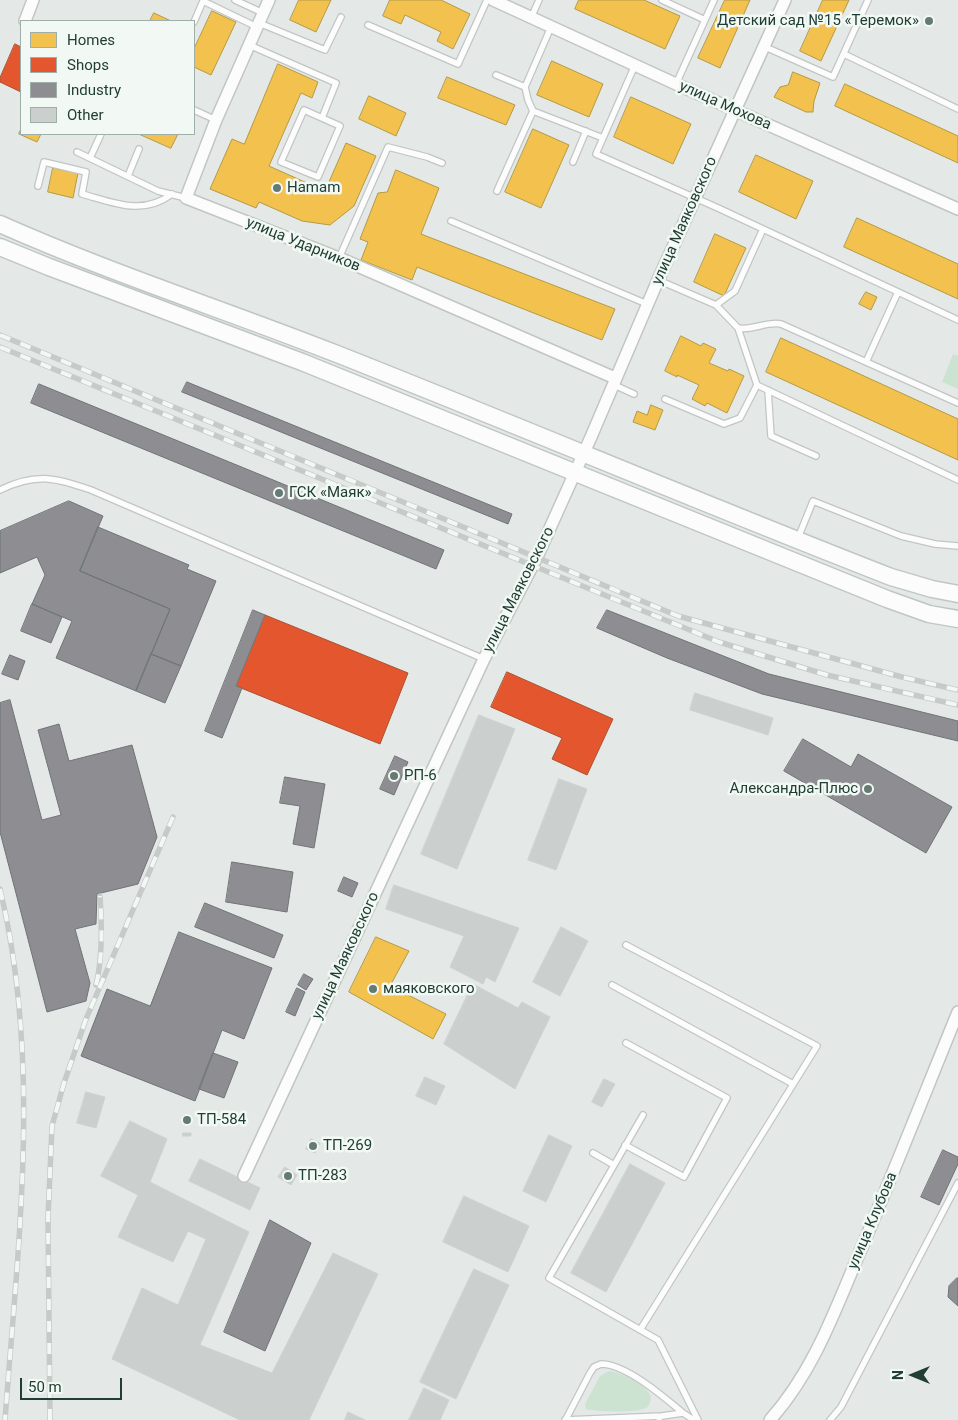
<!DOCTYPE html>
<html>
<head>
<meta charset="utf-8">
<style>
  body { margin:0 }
  #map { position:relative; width:958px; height:1420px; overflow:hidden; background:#e4e9e7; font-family:Roboto,sans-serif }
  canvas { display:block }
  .legend { position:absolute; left:20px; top:20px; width:175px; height:115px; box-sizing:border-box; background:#f2f9f5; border:1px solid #9eaea8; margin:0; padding:6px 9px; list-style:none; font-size:15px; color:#213e34 }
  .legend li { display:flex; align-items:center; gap:10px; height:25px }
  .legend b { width:25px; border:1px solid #9eaea8 }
  .north { position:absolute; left:888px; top:1350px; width:50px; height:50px; -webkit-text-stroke:4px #f2f9f5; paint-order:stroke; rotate:270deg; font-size:14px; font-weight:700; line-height:20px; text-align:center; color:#213e34 }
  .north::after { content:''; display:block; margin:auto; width:18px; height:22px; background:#213e34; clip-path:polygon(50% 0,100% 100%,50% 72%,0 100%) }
  .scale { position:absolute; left:20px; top:1378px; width:102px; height:22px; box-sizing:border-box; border:2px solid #213e34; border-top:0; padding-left:6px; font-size:15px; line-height:18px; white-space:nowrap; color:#213e34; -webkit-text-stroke:4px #f2f9f5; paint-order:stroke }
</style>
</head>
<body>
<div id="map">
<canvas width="958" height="1420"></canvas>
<ul class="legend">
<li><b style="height:14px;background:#f2c14e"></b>Homes</li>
<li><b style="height:14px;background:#e4572e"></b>Shops</li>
<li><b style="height:14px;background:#8d8d92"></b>Industry</li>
<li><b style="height:14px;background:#cbd0ce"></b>Other</li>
</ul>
<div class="north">N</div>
<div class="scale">50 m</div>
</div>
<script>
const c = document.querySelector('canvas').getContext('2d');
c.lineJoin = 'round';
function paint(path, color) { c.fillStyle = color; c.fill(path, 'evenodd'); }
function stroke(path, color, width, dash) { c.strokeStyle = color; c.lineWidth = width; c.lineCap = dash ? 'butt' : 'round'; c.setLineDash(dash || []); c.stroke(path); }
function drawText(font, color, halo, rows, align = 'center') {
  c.font = font + ' Roboto,sans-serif'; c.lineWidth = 5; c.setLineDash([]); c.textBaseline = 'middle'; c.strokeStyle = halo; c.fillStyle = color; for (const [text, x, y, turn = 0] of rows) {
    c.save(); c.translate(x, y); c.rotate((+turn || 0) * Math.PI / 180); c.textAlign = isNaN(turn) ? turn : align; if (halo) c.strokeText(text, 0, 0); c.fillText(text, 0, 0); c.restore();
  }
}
const green = new Path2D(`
  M953,354L958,356V389L942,382Z
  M609,1371C620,1372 650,1386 651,1398C650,1402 650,1406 646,1408C637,1413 596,1412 586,1409L585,1404L600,1376Z`);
const homes = new Path2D(`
  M299,0H331L316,32L290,20Z
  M390,0H441L470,14L453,49L437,41L441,32L405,15L401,24L383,16Z
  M579,0H644L680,16L665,49L575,9Z
  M725,0H750L720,68L698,58Z
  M823,0H849L821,61L800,51Z
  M212,11L236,22L211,75L194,67V49Z
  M154,13L171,21H150Z
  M552,61L603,84L589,117L537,95Z
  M278,64L318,82L312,98L301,93L269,166L325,191L346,143L376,156L354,206L330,225L302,221L259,202L256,208L210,189L232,139L244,144Z
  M793,72L820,83L814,101L813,112H806L774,97L780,87L788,85Z
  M447,77L515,105L506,125L438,98Z
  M845,84L958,136V163L835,106Z
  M369,96L406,113L396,136L359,119Z
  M631,97L691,124L673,164L614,137Z
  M21,129V134H41L37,142L19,134Z
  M533,129L569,145L541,208L505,192Z
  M139,134H178L171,148Z
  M756,155L813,181L796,219L739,192Z
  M53,168L78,173L73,198L48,192Z
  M396,170L439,188L421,234L615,309L602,340L417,267L412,280L361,260L368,242L360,239L378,193L387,192Z
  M857,218L958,264V299L844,247Z
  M715,234L746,248L724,296L694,282Z
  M866,292L877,297L871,310L859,304Z
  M681,336L701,346L703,343L716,349L709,363L728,371L729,369L744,376L727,413L707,403L705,406L692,399L699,385L677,375V377L665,371Z
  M781,338L958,419V460L766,372Z
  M651,405L663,410L655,430L633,422L637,411L647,415Z
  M376,937L409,951L390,986L446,1014L433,1039L349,992Z`);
const shops = new Path2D(`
  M15,44L21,47V92L0,82V78Z
  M265,615L408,673L380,744L236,686Z
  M507,672L613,719L587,775L552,759L562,738L491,707Z`);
const industry = new Path2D(`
  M187,382L512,514L508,524L182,392Z
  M39,384L444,550L436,569L31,403Z
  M69,501L103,516L80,571L170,609L136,691L56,658L72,621L32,604L45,575L37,557L0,573V531Z
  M98,527L189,565L187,569L216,581L181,666L151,654L170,609L80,571Z
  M32,604L62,617L51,643L21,631Z
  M253,610L265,615L236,686L242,688L222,738L205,731Z
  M607,610L769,674L958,721V741L762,694L667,658L597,628Z
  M151,654L181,666L165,703L136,691Z
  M10,655L25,661L18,680L2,674Z
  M10,700L42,820L61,815L38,730L59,724L69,761L132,745L157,837L138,884L97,894L96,924L75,929L90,983L86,1001L47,1012L0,832V703Z
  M803,739L851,767L858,754L952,807L926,853L784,771Z
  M395,756L408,762L394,795L380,789Z
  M285,777L325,784L314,848L293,844L300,806L280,803Z
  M232,862L293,872L287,912L226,902Z
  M344,877L358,883L352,897L338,891Z
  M205,903L283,935L274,958L195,927Z
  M179,932L272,968L244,1039L222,1030L195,1101L81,1056L107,989L150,1006Z
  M304,974L313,979L306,990L298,985Z
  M297,988L305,992L295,1016L286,1012Z
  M213,1053L238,1062L224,1098L199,1089Z
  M943,1150L958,1157V1164L939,1205L921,1197Z
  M270,1220L311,1243L265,1351L224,1332Z
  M957,1278H958V1306L948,1297L949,1286Z`);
const building = new Path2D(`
  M695,693L773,718L768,735L690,710Z
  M479,715L515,729L457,869L421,854Z
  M559,779L587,789L556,870L528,860Z
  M394,885L519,928L495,982L486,977L483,984L450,967L464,936L386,909Z
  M561,927L588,941L560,996L533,982Z
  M473,984L518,1008L522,1002L550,1017L515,1089L444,1044Z
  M425,1077L445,1086L436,1105L416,1096Z
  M604,1079L615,1084L602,1107L592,1102Z
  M86,1092L105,1097L96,1128L77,1123Z
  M183,1116H190V1123H183Z
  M130,1121L167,1139L150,1182L249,1232L200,1345L272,1373L333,1253L378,1274L309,1420H240L112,1359L142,1288L178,1305L206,1239L188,1231L173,1262L118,1237L138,1195L101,1176Z
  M183,1133H191V1136H183Z
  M549,1135L572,1146L546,1202L523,1191Z
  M311,1139L320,1143L315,1153L306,1149Z
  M200,1159L260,1188L250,1210L189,1181Z
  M630,1164L665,1183L606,1292L571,1273Z
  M285,1167L297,1175L291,1185L278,1177Z
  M464,1196L529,1226L508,1272L443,1242Z
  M474,1269L509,1285L456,1399L420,1382Z
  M424,1388L449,1400L440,1420H409Z
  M348,1412L365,1420H345Z`);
const service = new Path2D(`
  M235,0L263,13
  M662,0L705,20
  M531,18L539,0
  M194,22L203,1L257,27
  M259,23L325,50L341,17
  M368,25L458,64L487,0
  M551,27L525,87L528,100L533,111L603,138
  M249,45L336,83L322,118L304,110L281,162L318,177L340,126L322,118
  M763,46L833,77L868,0
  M844,54L958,109
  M635,65L596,154L718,208L958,320
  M496,75L525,87
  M676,84L714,0
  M194,110L216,120
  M77,152L158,191L186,198
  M90,158L101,134
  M573,162L586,131
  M128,176L139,149
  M38,186L44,162L86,172L82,194C115,203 142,216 172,194
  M497,191L533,111
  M451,221L647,304
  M339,258L388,147L427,157L442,163
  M658,280L716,305L738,328C752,331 767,321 781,324L958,403
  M716,305L735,291L763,229
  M738,328L757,385L958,480
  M866,362L898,292
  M612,384L634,394
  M768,390L771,436L816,456
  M665,399L724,424L740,418L757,385
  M0,490C36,472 55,478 91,490L484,659
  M798,538L813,501L901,536L935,544L958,546
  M626,945L817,1046L640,1330
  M612,985L793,1084
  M643,1115L549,1278L658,1340L698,1420
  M625,1145L684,1177L727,1098L626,1043
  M593,1153L614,1165
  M659,1418L662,1416L683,1413L694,1420
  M566,1419L590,1373L594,1367L601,1364C626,1364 664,1397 683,1413
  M565,1420L662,1416
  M830,1420L841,1407L958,1183`);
const minor = new Path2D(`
  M269,0L216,120L186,198L339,258L615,378
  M493,0L676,84L958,209
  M25,21L33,0
  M244,1176L484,659L537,557L591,437L658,280L785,0
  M770,1420C813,1372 834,1313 859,1254C893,1174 925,1093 958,1012`);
const secondary = new Path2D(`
  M0,224C110,273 225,310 337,354C522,427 706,505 891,577L932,589L958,594
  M0,247L49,267L302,362L887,599L929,614L958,619`);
const rail = new Path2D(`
  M0,335L678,616L902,677L958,690
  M0,347L719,642L827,675L958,705
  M0,889C42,1064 18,1243 5,1420
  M96,985C103,957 102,925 100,896
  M50,1420L48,1218L52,1126L64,1083L86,1019L173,817`);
const markers = [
  [929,21,5,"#657a73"],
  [277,188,5,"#657a73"],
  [279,493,5,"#657a73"],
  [394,776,5,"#657a73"],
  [868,789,5,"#657a73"],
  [373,989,5,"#657a73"],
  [187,1120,5,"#657a73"],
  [313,1146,5,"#657a73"],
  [288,1176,5,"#657a73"]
];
const poiNames = [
  ["Детский сад №15 «Теремок»",919,21,"right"],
  ["Hamam",287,188],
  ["ГСК «Маяк»",289,493],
  ["РП-6",404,776],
  ["Александра-Плюс",858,789,"right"],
  ["маяковского",383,989],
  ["ТП-584",197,1120],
  ["ТП-269",323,1146],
  ["ТП-283",298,1176]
];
const streetNames = [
  ["улица Мохова",725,106,24],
  ["улица Маяковского",685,221,-66],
  ["улица Ударников",303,245,22],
  ["улица Маяковского",519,590,-63],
  ["улица Маяковского",346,956,-65],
  ["улица Клубова",873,1221,-67]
];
paint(green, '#cce3d2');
paint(homes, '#f2c14e');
stroke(homes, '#b39a46', 1);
paint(shops, '#e4572e');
stroke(shops, '#aa5030', 1);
paint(industry, '#8d8d92');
stroke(industry, '#6d7576', 1);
paint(building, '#cbd0ce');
stroke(building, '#ccd2d0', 1);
stroke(service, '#c1c6c4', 8);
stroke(minor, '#c1c6c4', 14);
stroke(secondary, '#bfc7c4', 19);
stroke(service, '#fbfcfb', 5.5);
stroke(minor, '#fbfcfb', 11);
stroke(secondary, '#fbfcfb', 16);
stroke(rail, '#c6cac9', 5.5);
stroke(rail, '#f2f9f5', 4, [11]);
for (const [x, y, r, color] of markers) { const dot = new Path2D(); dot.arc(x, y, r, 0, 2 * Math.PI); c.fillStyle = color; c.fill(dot); stroke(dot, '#f2f9f5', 2); }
drawText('15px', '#213e34', '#f2f9f5', poiNames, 'left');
drawText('15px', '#213e34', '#f2f9f5', streetNames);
</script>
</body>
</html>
